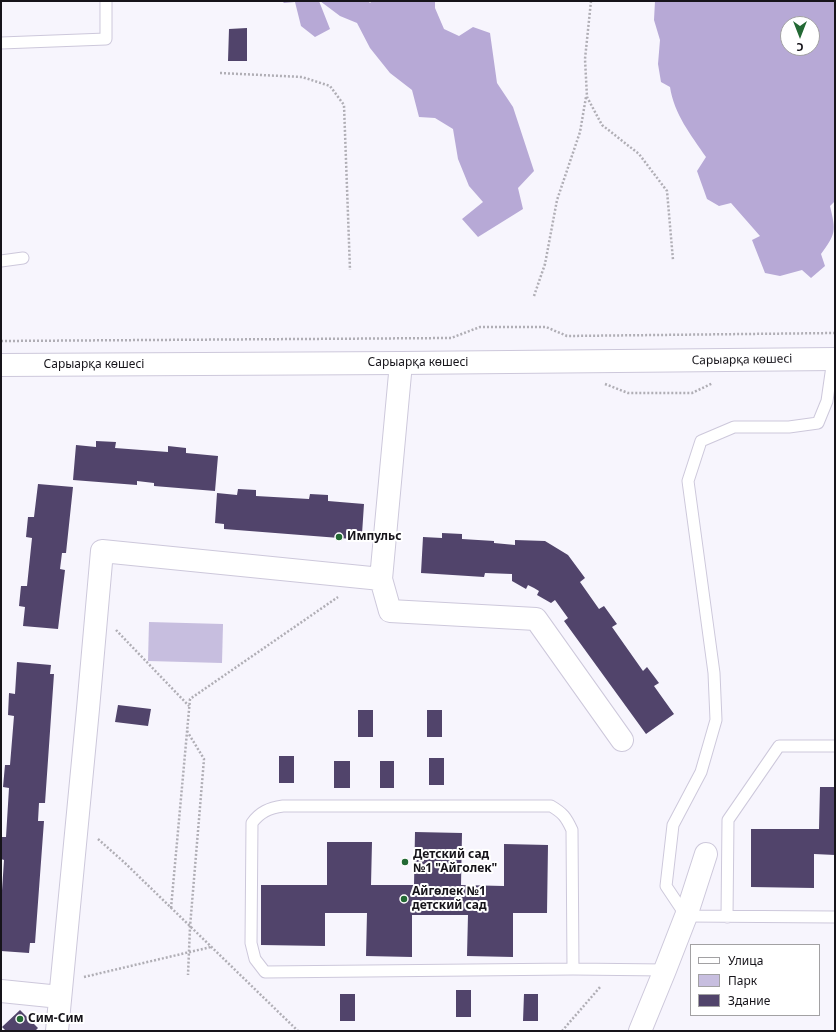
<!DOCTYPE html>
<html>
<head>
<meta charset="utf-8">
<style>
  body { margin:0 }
  #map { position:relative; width:836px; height:1032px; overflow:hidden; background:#f7f5fd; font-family:"Noto Sans",sans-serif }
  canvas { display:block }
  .frame { position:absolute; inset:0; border:2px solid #16141a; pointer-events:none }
  .legend { position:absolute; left:690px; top:944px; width:130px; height:72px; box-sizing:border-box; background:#fff; border:1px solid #a2a1a3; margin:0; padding:5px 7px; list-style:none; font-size:12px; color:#16141a }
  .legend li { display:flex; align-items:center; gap:8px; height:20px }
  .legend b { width:20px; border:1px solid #a2a1a3 }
  .north { position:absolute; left:780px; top:16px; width:40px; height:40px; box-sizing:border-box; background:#fff; border:1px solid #a2a1a3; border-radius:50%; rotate:180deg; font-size:11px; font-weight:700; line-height:16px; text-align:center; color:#16141a }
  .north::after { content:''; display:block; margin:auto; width:14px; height:18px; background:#236934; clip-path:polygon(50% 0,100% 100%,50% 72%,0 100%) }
</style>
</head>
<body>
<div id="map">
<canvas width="836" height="1032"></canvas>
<div class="frame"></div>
<ul class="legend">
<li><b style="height:5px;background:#fff"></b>Улица</li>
<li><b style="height:11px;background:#c7bedf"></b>Парк</li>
<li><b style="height:11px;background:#51446b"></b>Здание</li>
</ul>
<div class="north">С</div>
</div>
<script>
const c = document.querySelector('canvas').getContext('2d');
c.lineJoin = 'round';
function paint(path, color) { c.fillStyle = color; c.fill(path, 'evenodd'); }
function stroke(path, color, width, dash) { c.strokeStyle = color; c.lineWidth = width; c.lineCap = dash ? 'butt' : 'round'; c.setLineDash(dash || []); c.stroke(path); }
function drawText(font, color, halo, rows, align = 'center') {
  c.font = font + ' "Noto Sans",sans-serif'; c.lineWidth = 4; c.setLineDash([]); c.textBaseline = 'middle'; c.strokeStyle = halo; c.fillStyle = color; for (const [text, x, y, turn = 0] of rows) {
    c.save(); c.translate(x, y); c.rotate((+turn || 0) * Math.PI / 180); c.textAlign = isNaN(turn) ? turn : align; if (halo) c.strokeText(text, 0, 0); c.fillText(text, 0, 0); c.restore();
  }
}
const green = new Path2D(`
  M149,622L223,624L222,663L148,661Z`);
const forest = new Path2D(`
  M282,1H319L330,29L315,37L301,26L295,2L284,3Z
  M320,1H368L370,3L372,1H435V8L444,29L459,36L473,27L490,33L497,83L513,107L534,171L518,188L523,209L478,237L462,219L483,202L469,186L458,159L453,129L435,118L419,117L412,90L390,73L370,48L357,23L340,16Z
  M655,1H835V201L830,206C836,231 836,234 821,254L825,266L811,278L802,270L780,276L765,273L752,240L760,236L731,203L719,206L707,199L697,171L706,157C691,135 674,114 670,87L661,82L658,64L660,40L654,20ZM788,24H812V48H788Z`);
const building = new Path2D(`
  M247,28V61H228L229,29Z
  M96,441L116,442L115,448L168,452V446L186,448V453L218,456L215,491L154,486V483L137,481V485L73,480L76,445L96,447Z
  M38,484L73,487L66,553H62L60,569L65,570L58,629L23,626L25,607L19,606L21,586H27L32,538L26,537L28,517H34Z
  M238,489L256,490V496L309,499L310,494L328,495V501L364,504L362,534H352V539L224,529V524L215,523L217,493L237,495Z
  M442,533L462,534V539L494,541V543L515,545V540L545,541L568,555L585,578L580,582L599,609L604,606L617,624L612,627L643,671L647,667L659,683L654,686L674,714L646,734L564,621L568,618L555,600L551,603L537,595L539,591L534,588L528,585L526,589L512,581V574L485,573L484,577L421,573L423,537L442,538Z
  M17,662L51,665L50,674H54L45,803H39L38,821H44L35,943H30L29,953L1,951V906L4,860L1,859V837H6L9,788L3,787L5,765H10L14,716L8,715L9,693L15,694Z
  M118,705L151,709L148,726L115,722Z
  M358,710H373V737H358Z
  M427,710H442V737H427Z
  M279,756H294V783H279Z
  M429,758H444V785H429Z
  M334,761H350V788H334Z
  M380,761H394V788H380Z
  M820,787H835V855L814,854V888L751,887V829H819Z
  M415,832L462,833L461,885L504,886V844L548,845L547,913H513V957L467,956L468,915H412V957L366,956L367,913H325V946L261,945V885H327V842H372L371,885H414Z
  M456,990H471V1017H456Z
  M340,994H355V1021H340Z
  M524,994H538V1021H523Z
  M20,1010L38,1028L35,1031H6L2,1027Z`);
const path = new Path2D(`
  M591,1L585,59L587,97L602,125L639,154L667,191L673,260
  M220,73L302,77L330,86L344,105L350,270
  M534,296L545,264L557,200L580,132L586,97
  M1,341L451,338L480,327H546L567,336L835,333
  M605,384L628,393H692L713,383
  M116,630L189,706
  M187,731L204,759L190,927L188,975
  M98,839L125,863L298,1031
  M171,908L190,699L338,597
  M84,977L211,947
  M562,1031L601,986`);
const lane = new Path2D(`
  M1,43L106,39V1
  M1,261L23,258
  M833,359L827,401L818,423L789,427H734L701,441L688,481L714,673L716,720L701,772L673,825L666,886L686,916L835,917
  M727,917L728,820L779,746H835
  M573,969L572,830C566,817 563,813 551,806H283C269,808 260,812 252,823L251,943L255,959L265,972L573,969L665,970`);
const street = new Path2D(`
  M381,579L401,363
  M1,991L60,997
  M57,1031L88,709L102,551L381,579L390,611L536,619L622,740
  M640,1031L665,970L686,916L706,854`);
const secondary = new Path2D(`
  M1,365L401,363L835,359`);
const markers = [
  [339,537,4,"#236934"],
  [405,862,4,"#236934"],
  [404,899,4,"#236934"],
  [20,1019,4,"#236934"]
];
const streetNames = [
  ["Сарыарқа көшесі",742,360,-1],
  ["Сарыарқа көшесі",418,363],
  ["Сарыарқа көшесі",94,365]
];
const poiNames = [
  ["Импульс",347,537],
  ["Детский сад",413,855],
  ["№1 \"Айголек\"",413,869],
  ["Айгөлек №1",412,892],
  ["детский сад",412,906],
  ["Сим-Сим",28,1019]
];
paint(green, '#c7bedf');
paint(forest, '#b7a9d6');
paint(building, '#51446b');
stroke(lane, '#cdc8db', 13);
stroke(street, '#cdc8db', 24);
stroke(secondary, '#cdc8db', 24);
stroke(path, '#b0aeb5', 2.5, [2, 2]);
stroke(lane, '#fff', 11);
stroke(street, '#fff', 22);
stroke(secondary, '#fff', 22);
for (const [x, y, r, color] of markers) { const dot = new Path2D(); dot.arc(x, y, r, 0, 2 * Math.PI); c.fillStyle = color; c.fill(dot); stroke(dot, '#fff', 1.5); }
drawText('12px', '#16141a', '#fff', streetNames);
drawText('bold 12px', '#16141a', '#fff', poiNames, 'left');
</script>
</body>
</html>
